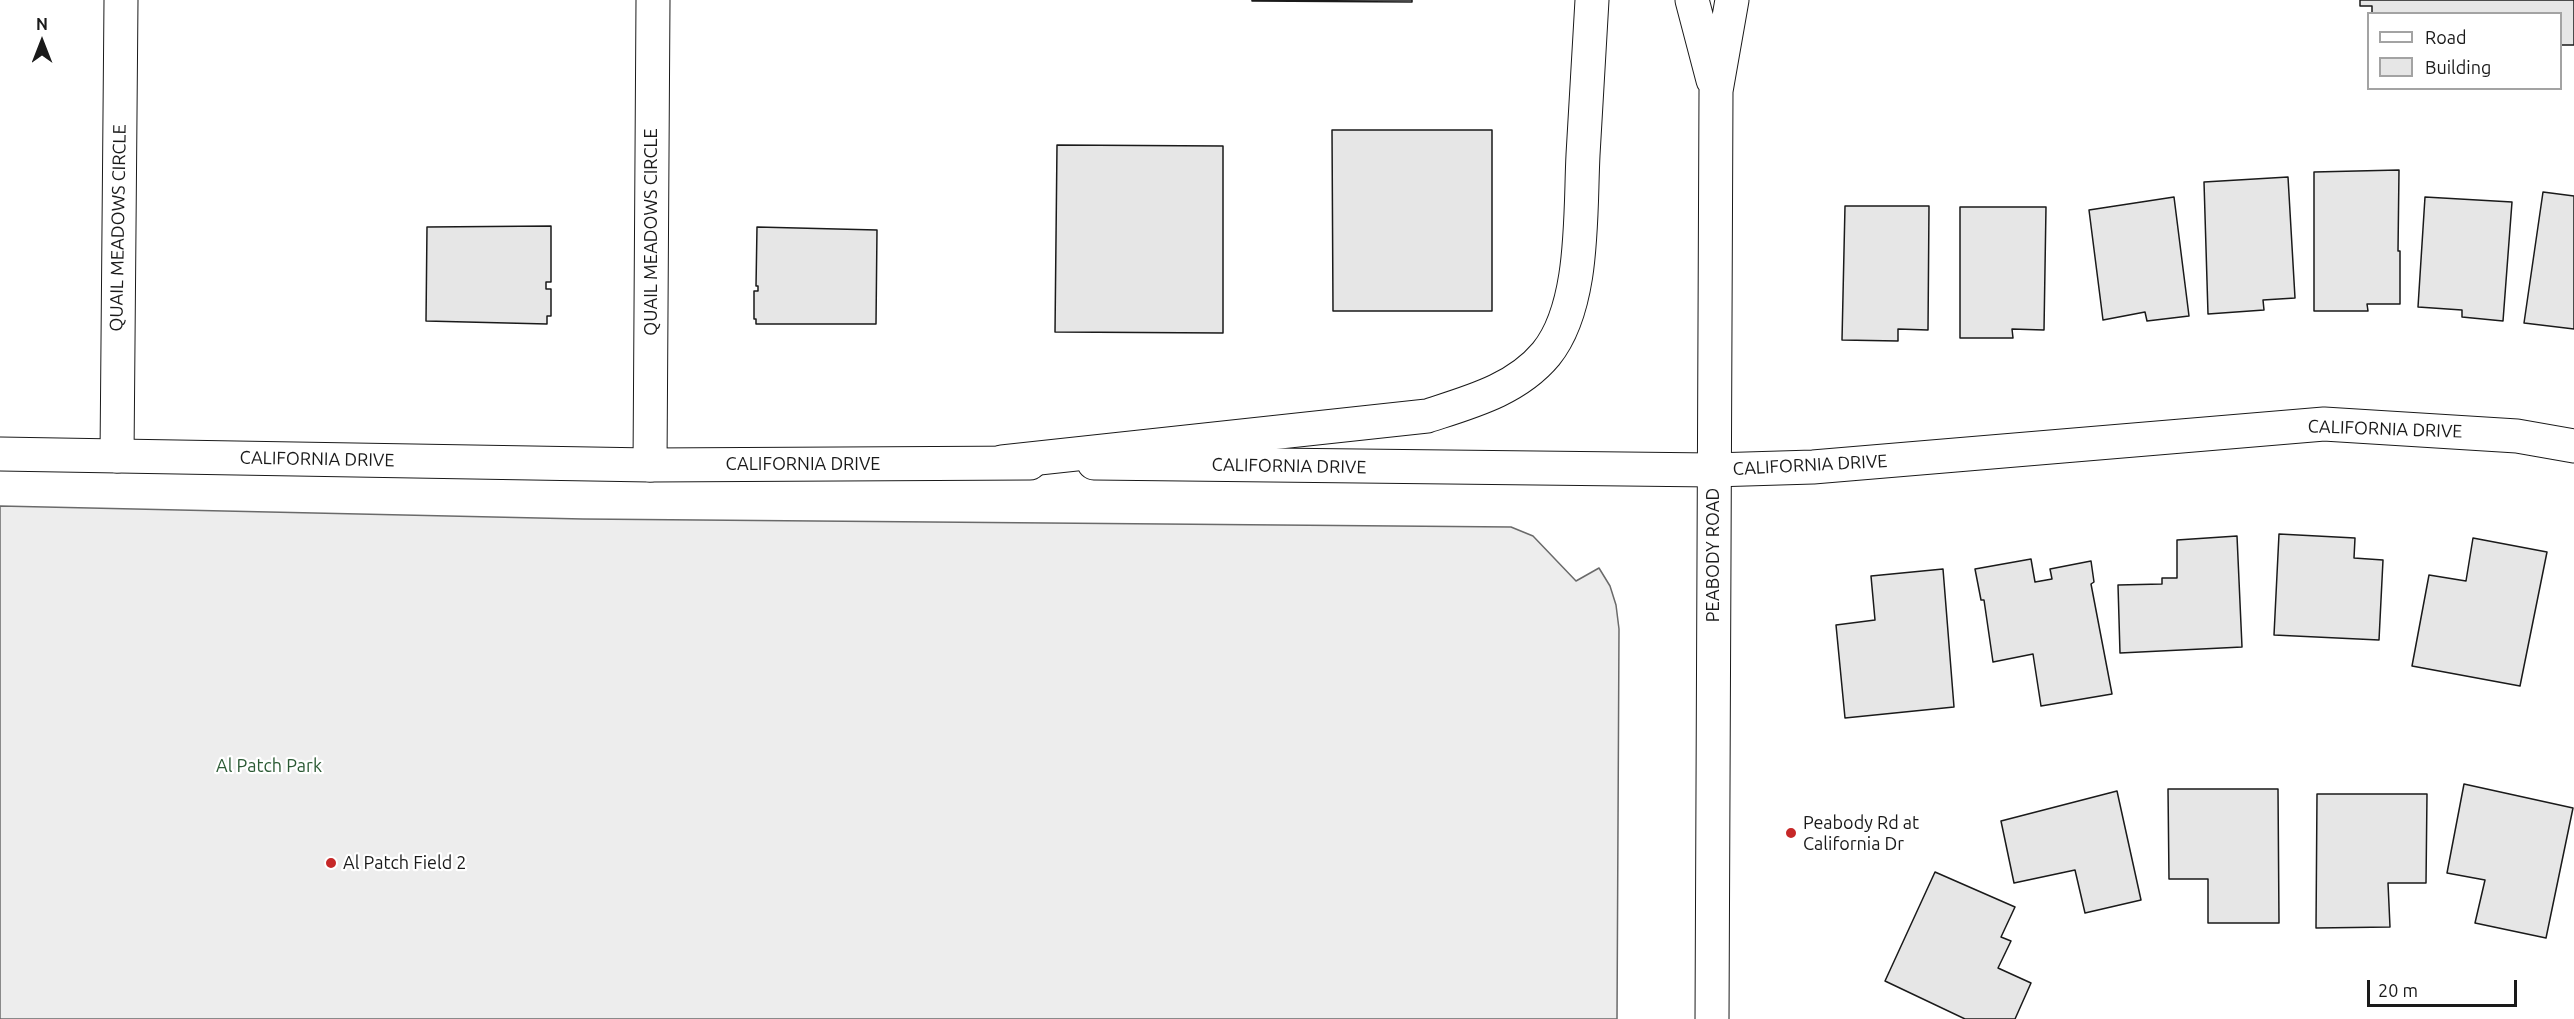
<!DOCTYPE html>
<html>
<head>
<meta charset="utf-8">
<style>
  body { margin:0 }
  #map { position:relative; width:2574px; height:1019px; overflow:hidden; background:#fff; font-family:Ubuntu,sans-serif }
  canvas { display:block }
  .legend { position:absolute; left:2367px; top:12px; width:195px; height:78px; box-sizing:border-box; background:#fff; border:2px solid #a3a3a3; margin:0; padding:8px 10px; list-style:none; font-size:18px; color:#1a1a1a }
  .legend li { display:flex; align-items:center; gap:12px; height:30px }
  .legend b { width:30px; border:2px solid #a3a3a3 }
  .north { position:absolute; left:12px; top:12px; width:60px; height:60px; -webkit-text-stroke:4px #fff; paint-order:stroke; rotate:0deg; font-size:16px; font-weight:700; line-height:24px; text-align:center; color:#1a1a1a }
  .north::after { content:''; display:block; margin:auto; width:21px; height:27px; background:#1a1a1a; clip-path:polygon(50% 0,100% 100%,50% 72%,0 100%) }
  .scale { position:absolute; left:2367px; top:980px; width:150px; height:27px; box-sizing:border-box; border:3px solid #1a1a1a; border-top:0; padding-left:8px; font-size:18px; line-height:21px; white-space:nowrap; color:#1a1a1a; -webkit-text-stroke:4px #fff; paint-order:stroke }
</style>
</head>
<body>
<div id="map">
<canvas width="2574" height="1019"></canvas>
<ul class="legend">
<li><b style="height:8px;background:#fff"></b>Road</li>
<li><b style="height:16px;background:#e6e6e6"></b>Building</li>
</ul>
<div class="north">N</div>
<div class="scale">20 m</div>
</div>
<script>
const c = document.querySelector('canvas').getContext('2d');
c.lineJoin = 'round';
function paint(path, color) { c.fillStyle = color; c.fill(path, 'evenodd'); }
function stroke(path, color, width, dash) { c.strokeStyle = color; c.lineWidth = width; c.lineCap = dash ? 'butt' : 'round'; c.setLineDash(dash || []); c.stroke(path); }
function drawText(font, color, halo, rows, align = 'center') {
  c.font = font + ' Ubuntu,sans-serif'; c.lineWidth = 4.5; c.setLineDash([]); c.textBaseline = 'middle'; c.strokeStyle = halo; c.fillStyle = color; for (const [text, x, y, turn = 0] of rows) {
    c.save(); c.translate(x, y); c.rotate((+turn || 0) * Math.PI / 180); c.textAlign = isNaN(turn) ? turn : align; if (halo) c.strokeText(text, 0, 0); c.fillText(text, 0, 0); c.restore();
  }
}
const built = new Path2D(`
  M0,506L583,519L1511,527L1533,536L1576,581L1599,568L1610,586L1616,605L1619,629L1617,1019H0Z`);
const building = new Path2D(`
  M1252,0H1412V2L1252,1Z
  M2360,0H2574V45H2560V14H2372V6H2360Z
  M1332,130H1492V311H1333Z
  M1057,145L1223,146V333L1055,332Z
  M2399,170L2398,251H2400V304H2367L2368,311H2314V172Z
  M2288,177L2295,298L2263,300L2264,310L2208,314L2204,182Z
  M2543,192L2574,196V329L2524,323Z
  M2174,197L2189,316L2147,321L2145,312L2103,320L2089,210Z
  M2425,197L2512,202L2503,321L2462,317V310L2418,307Z
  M1845,206H1929L1928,330L1898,329V341L1842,340Z
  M1960,207H2046L2044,330L2012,329L2013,338H1960Z
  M551,226V282H546V289H551V316H547V324L426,321L427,227Z
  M757,227L877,230L876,324H756V319H754V291H758V286H756Z
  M2279,534L2355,538L2354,558L2383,560L2379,640L2274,635Z
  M2237,536L2242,647L2120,653L2118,585L2162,584V578H2177V540Z
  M2473,538L2547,552L2520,686L2412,666L2429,575L2466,581Z
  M2031,559L2035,582L2052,579L2050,569L2091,561L2094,582L2091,584L2112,694L2041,706L2033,654L1993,662L1984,600H1981L1975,569Z
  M1943,569L1954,707L1845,718L1836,625L1875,620L1871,576Z
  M2464,784L2573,808L2546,938L2475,923L2485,880L2447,873Z
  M2168,789H2278L2279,923H2208V879H2169Z
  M2117,791L2141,900L2085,913L2075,870L2014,883L2001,821Z
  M2317,794H2427L2426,883H2388L2390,927L2316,928Z
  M1935,872L2015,907L2001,937L2011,941L1998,968L2031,983L2015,1019H1965L1885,981Z`);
const minor = new Path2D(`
  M117,456L121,0
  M650,465L653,0
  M1713,470L1813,467L2324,424L2517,436L2574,446`);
const tertiary = new Path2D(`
  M0,454L650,465L1030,463
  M1094,463L1713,470`);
const secondary = new Path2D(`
  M1002,462L1427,416C1470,402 1516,390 1546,354C1585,306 1580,214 1583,155C1586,103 1589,52 1592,0`);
const primary = new Path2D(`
  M1692,0L1713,80
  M1712,1019L1716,91L1732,0`);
const markers = [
  [1791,833,6,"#c62828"],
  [331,863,6,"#c62828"]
];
const streetNames = [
  ["QUAIL MEADOWS CIRCLE",118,228,-89],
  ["QUAIL MEADOWS CIRCLE",651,232,-90],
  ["CALIFORNIA DRIVE",2385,429,2],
  ["CALIFORNIA DRIVE",317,459,1],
  ["CALIFORNIA DRIVE",803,464],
  ["CALIFORNIA DRIVE",1810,465,-3],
  ["CALIFORNIA DRIVE",1289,466,1],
  ["PEABODY ROAD",1713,555,-90]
];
const parkNames = [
  ["Al Patch Park",269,766]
];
const poiNames = [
  ["Peabody Rd at",1803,823],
  ["California Dr",1803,844],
  ["Al Patch Field 2",343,863]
];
paint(built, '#ededed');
stroke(built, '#6a6a6a', 1.5);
paint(building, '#e6e6e6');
stroke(building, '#1a1a1a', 1.5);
stroke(minor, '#1a1a1a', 35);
stroke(tertiary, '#1a1a1a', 35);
stroke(secondary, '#1a1a1a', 35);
stroke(primary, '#1a1a1a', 35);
stroke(minor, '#fff', 33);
stroke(tertiary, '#fff', 33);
stroke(secondary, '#fff', 33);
stroke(primary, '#fff', 33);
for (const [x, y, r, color] of markers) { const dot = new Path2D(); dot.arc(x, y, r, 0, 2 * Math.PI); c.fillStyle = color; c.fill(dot); stroke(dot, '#fff', 2); }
drawText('18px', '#1a1a1a', '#fff', streetNames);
drawText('18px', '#2b5a34', '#fff', parkNames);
drawText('18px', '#1a1a1a', '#fff', poiNames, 'left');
</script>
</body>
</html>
